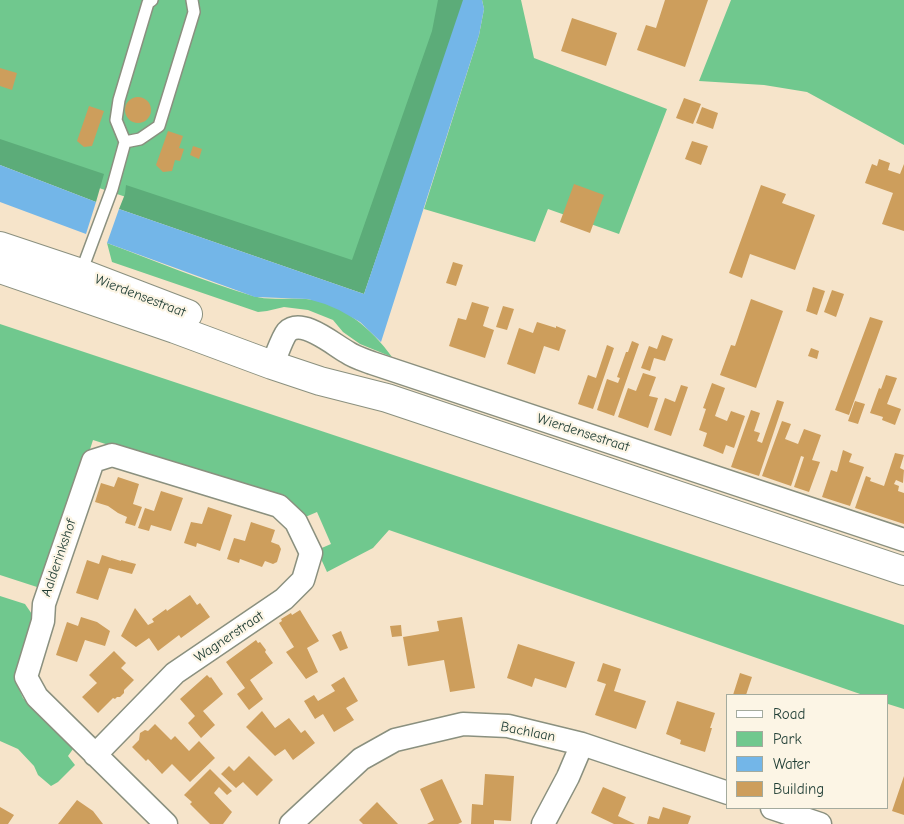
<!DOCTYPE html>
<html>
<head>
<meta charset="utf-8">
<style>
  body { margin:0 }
  #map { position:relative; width:904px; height:824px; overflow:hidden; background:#f6e4ca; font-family:"Comic Neue",sans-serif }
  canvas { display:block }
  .legend { position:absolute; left:726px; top:694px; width:162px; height:115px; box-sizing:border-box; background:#fcf5e5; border:1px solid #a4ab9e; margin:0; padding:6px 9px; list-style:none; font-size:15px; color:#1f3d34 }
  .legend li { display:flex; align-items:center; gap:10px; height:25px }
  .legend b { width:25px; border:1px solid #a4ab9e }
</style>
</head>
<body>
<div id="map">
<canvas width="904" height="824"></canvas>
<ul class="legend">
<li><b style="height:6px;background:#fff"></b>Road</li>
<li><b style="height:14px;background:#70c88e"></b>Park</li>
<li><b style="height:14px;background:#73b6e8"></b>Water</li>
<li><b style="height:14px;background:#cd9e5c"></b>Building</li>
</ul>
</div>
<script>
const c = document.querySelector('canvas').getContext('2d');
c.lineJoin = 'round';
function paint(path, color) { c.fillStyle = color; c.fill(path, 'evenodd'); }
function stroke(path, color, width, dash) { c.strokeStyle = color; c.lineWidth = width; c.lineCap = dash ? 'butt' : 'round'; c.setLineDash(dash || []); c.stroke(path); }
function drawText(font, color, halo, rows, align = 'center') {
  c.font = font + ' "Comic Neue",sans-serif'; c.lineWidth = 4.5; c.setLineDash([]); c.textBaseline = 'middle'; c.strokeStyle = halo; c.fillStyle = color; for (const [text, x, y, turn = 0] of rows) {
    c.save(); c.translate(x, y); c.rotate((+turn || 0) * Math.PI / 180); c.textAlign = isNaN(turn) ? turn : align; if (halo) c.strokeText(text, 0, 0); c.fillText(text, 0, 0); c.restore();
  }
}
const green = new Path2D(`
  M0,0H454L360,275L0,155Z
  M482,0H521L534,58L667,109L619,234L548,209L535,242L424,209L479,35L484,9Z
  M731,0H904V145L807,92L764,85L699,81Z
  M107,243C155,261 204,281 253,296C269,301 289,297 306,299C341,302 372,329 392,357L360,344L343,332L333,320L308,310L284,307L267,311L258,312L112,262Z
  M0,324L904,625V709L888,704V695H863L389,530L373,548L327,572L317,550L331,544L317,512L303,518L285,501L93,440L47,583L37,587L0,575Z
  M0,596L25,604L36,620L15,680L23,698L73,749L68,756L75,765L58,782L51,786L38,775L34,766L18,749L0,741Z`);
const forest = new Path2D(`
  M438,0H463L464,2L364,294L119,209L125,194L126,185L352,260L432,31Z
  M0,139L104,174L96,202L0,165Z`);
const water = new Path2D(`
  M463,0H482L484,9L479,35L381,342L360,322L339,310L325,304L308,299L255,297L107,243L119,209L364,294Z
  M0,165L96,202L86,234L0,202Z`);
const building = new Path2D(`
  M665,0H708L685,67L637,50L646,25L656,28Z
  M572,18L617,33L606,66L561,51Z
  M0,68L17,73L12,90L0,86Z
  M125 110a13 13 0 1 1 26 0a13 13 0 1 1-26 0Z
  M684,98L701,104L693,124L676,118Z
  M89,106L104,111L92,146L84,147L77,141Z
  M702,107L718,113L713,129L696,123Z
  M168,131L183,136L179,148L184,149L180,161L175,160L172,171L163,172L156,165Z
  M692,141L708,146L701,165L685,159Z
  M193,146L202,149L199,159L190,155Z
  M879,159L890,163L888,170L900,174L904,164V231L882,224L893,193L865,183L872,164L877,166Z
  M574,184L604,195L590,233L560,222Z
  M761,185L786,194L782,203L815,215L795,270L750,254L742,278L729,273Z
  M453,262L463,265L456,286L446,283Z
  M813,287L825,291L817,315L806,311Z
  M832,290L844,294L836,317L824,312Z
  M751,299L783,311L756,388L720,375L731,345L735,346Z
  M472,302L489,307L483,326L494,330L485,358L449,346L458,318L466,320Z
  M503,306L514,309L507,330L496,327Z
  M870,317L883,321L849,415L835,410Z
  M537,322L556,328V326L566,330L559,351L544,346L535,374L507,364L519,328L533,333Z
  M662,335L673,339L665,361L654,358L650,371L641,368L649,346L657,349Z
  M632,341L639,344L614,416L597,410L607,379L618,383L620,378L617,377L626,352H628Z
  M607,345L614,348L593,409L578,404L588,375L596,378Z
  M811,348L819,351L817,359L808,356Z
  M643,373L656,377L649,396L658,398L648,428L618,417L628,388L636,391Z
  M886,375L897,378L887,404L901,409L895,425L882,420L883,417L870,413L879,388L881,389Z
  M712,383L725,388L715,416L727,421L731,411L745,416L734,448L726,445L723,454L703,446L707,433L699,430L706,409L703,408Z
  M681,385L688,387L671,436L654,430L665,398L675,402Z
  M777,400L784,402L759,476L731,467L751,410L760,413L754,431L760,433L757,441L762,443Z
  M855,401L865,404L858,424L848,421Z
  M782,421L791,424L785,439L798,444L804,429L821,435L812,460L820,462L809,492L794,487L804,457L801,456L791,486L762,476Z
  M843,450L852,454L849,462L864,467L850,506L822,497L831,470L837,472Z
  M895,453L904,455L900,468L904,470L903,483L896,480L894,484L899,486L898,491L904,493V524L855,508L866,476L871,478L870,481L884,486Z
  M118,477L139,484L133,504L142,507L135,526L125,523L127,517L118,513L108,506L95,502L101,483L114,487Z
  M161,491L183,498L171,531L151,525L149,531L138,528L145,508L154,511Z
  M208,507L232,515L220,551L197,543L196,547L184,543L191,522L202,524Z
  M251,522L275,530L271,542L279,545L281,549L277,562L273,564L265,561L262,567L240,559L239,563L227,559L234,538L245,541Z
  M102,555L121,561V560L136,564L132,574L109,568L98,600L76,593L87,560L99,564Z
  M190,595L197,605L200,603L210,617L181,638L179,635L158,651L149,638L136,647L121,636L135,608L148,625L154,622L152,619L166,609L167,611Z
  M300,610L319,641L307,648L318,672L306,679L286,652L294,647L279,623L282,621L281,619L291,613L292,615Z
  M81,617L97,622L110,631L105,646L85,640L77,662L56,655L67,622L78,626Z
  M462,617L475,688L450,692L444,660L408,666L403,637L439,631L437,621Z
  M401,625L402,636L392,637L390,626Z
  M341,631L348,648L340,651L332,635Z
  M256,640L258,643L260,642L266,650L265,652L273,663L250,680L263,699L249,710L237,694L245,688L226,662Z
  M518,644L575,662L566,688L535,678L532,687L507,678Z
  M114,651L126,663L121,668L134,680L124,690V693L120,697H117L115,699L113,698L98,713L82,697L97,683L89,675Z
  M603,663L621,669L614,691L646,701L636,729L595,715L606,684L597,681Z
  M740,673L752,677L746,695H733Z
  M207,675L210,678L211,677L223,694L203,711L215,725L201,738L188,723L195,716L180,699Z
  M344,677L358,701L346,708L354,720L334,732L323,714L315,719L304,701L314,695L318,701L335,691L331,685Z
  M677,701L715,713L710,728H712L705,752L680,744L681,740L666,734Z
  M262,711L275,728L289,718L301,733L305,730L315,743L293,760L285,749L275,756L246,727Z
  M155,724L171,740L175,736L189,751L199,741L215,758L190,782L172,764L162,774L148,759L146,761L132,747L139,740L140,733L145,730L148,731Z
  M249,756L273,780L257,796L243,782L236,788L221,774L229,766L234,771Z
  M210,769L232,791L227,795L219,787L214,793L232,812L223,824H210L190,804L192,802L184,795Z
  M485,774L514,776L511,821L494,820V824H471L472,804L483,805Z
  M904,776V815L892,811Z
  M442,779L462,822L458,824H427L434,820L420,789Z
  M603,787L626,797L618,816L635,824H614L591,813Z
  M77,800L93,811L103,824H58Z
  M377,802L378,803L398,824H363L359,820Z
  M0,807L14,815L8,824H0Z
  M663,807L691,816L688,824H647L649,816L659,819Z`);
const service = new Path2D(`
  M125,142L140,139L159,126L194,12L192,0
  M80,275L112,189L125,142L116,120L119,100L148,3L152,0`);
const minor = new Path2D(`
  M272,365C276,357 282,338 287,332C302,317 334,345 347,352C354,357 364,360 372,363L904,540
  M95,755L175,673L284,599L303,580L311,553L296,522L279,506L112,455L93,461L44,604L43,621L26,677L37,697L166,824
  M772,808L820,824
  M291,824L361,759L395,740L463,724L508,726L582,744L728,793
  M543,824L568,777L582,744`);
const secondary = new Path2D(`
  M0,246L81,273L188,314
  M0,269L175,329L272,365L320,381L387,398L904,571`);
const streetNames = [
  ["Wierdensestraat",140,296,21],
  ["Wierdensestraat",583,433,18],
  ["Aalderinkshof",59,558,-71],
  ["Wagnerstraat",229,637,-34],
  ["Bachlaan",528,732,11]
];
paint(green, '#70c88e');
paint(forest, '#5cac79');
paint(water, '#73b6e8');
paint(building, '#cd9e5c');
stroke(service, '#8a907f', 14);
stroke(minor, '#8a907f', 25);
stroke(secondary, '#8a907f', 30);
stroke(service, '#fff', 11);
stroke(minor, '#fff', 22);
stroke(secondary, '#fff', 28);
drawText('14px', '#1f3d34', '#fcf5e5', streetNames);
</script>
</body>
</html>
